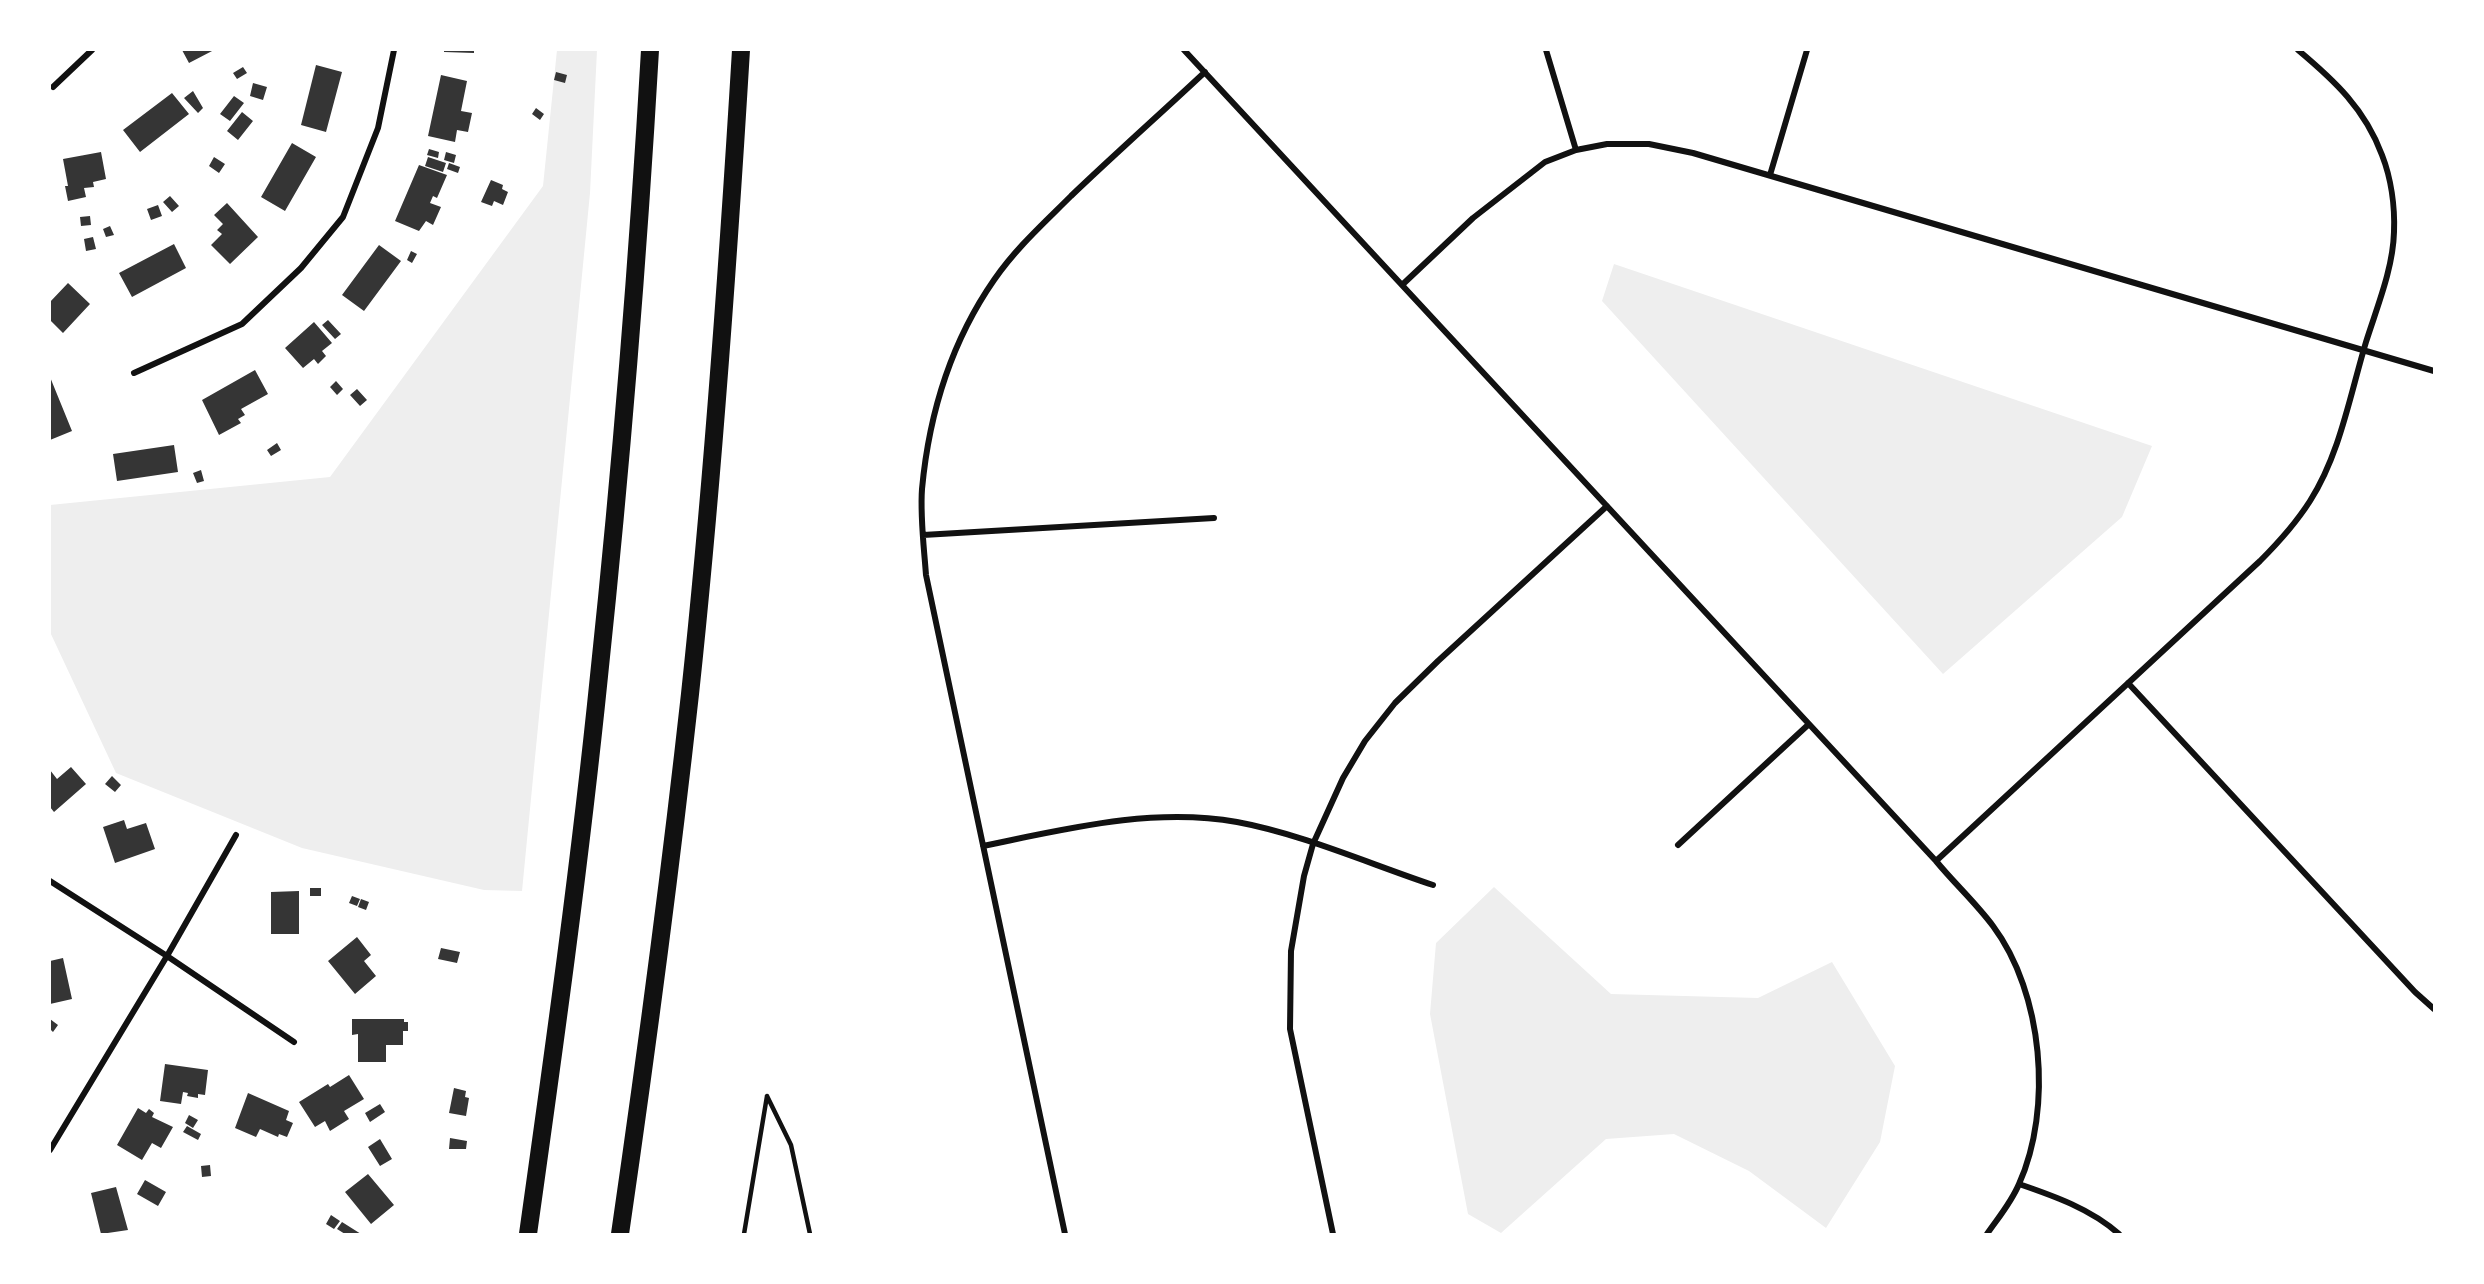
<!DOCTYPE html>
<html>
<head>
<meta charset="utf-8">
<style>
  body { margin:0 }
  #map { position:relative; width:2484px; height:1284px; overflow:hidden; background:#fff; font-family:"Space Grotesk",sans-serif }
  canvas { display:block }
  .frame { position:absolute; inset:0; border:51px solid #fff; pointer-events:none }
</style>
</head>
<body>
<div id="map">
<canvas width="2484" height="1284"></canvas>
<div class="frame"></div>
</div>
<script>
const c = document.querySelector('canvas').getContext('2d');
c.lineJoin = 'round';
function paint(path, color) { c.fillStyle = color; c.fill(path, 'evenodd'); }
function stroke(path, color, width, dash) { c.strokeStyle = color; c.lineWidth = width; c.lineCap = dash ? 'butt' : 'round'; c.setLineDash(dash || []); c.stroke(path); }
const green = new Path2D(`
  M557,50H597L590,193L522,891L484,890L302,848L116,773L50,632V505L330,477L543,186Z
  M1614,264L2152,446L2122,517L1943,674L1602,301Z
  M1494,887L1611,994L1758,998L1832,962L1895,1066L1880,1142L1826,1228L1749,1171L1674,1134L1606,1139L1501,1233L1468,1214L1430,1014L1436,943Z`);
const building = new Path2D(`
  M182,50H214L189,63Z
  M444,50H474V53L444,52Z
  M316,65L342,72L326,132L301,125Z
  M243,67L247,73L237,79L233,73Z
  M556,72L567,75L565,83L554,80Z
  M441,75L467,81L461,111L472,113L468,132L457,130L455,142L428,136Z
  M253,83L267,87L263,100L250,96Z
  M193,91L203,108L198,113L184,98Z
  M172,93L189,114L140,152L123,130Z
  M234,96L244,103L230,121L220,114Z
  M536,108L544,114L540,120L532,114Z
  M242,112L253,121L238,140L227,131Z
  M292,143L316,157L285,211L261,197Z
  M429,149L439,152L438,158L427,155Z
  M101,152L106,179L93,182L94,187L84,188L86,197L68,201L65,186H68L63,159Z
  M446,152L456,155L454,163L444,160Z
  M214,157L225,164L219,173L209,166Z
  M428,157L446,163L443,172L425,166Z
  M449,163L460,167L458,173L447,169Z
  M419,165L447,175L437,198L433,196L430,203L441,207L433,225L426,221L419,231L395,221Z
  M491,180L503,185L502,189L508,192L503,205L494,201L492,206L481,202Z
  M170,196L179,206L172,212L163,202Z
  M227,203L258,237L230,264L211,245L222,234L217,230L223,224L214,215Z
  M158,205L162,216L151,220L147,209Z
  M90,216L91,225L81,226L80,217Z
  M110,226L114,235L106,237L103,229Z
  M93,237L96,249L86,251L84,239Z
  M174,244L186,268L132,297L119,273Z
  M379,245L401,261L364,311L342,295Z
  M411,251L417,254L412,263L407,260Z
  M68,283L90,304L63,333L50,320V302Z
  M328,320L341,334L335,339L322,325Z
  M314,322L332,343L322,351L326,356L318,364L314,359L303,368L285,348Z
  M255,370L268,394L241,409L245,415L238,419L241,423L219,435L202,400Z
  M50,377L72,431L50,440Z
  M336,381L343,389L337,395L330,387Z
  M357,389L367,400L360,406L350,395Z
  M277,443L281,450L271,456L267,450Z
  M174,445L178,472L117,481L113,454Z
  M201,470L204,481L197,483L193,473Z
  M71,767L86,784L54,812L50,807V770L57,779Z
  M112,776L121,785L115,792L105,784Z
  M124,820L127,829L146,823L155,849L115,863L103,827Z
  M310,888H321V896H310Z
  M299,891V934H271V892Z
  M352,896L360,899L357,906L349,903Z
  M361,899L369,902L366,910L358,907Z
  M357,937L371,955L364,961L376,976L355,994L328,961Z
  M441,948L460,952L457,963L438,959Z
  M63,958L72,999L50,1004V961Z
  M50,1019L58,1025L53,1032L50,1029Z
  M352,1019H404V1022H408V1031H403V1045H386V1062H358V1034L352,1035Z
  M165,1064L208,1070L205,1095L198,1094V1098L187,1096L188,1093L183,1092L181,1104L160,1101Z
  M349,1075L364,1099L344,1111L349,1119L330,1131L325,1121L315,1127L299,1102L328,1084L330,1087Z
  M454,1088L466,1091L465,1097L469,1098L466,1116L449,1113Z
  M248,1093L289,1111L286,1120L293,1123L287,1137L279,1134L278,1137L260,1129L256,1137L235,1128Z
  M380,1104L385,1112L370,1122L365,1113Z
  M138,1108L146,1113L149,1109L154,1113L152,1117L173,1127L161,1148L152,1143L142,1160L117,1145Z
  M189,1115L198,1120L193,1128L185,1123Z
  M187,1126L201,1134L198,1140L183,1132Z
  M450,1138L467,1141L466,1149H449Z
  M380,1139L392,1159L380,1166L368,1147Z
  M210,1165L211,1176L202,1177L201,1166Z
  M368,1174L394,1205L371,1224L345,1192Z
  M145,1180L166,1192L158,1206L137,1194Z
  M116,1187L128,1230L101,1234L91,1193Z
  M331,1215L340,1221L334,1229L326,1224Z
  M342,1222L361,1234H345L337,1229Z`);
const service = new Path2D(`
  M767,1096L791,1145L810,1234
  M744,1234L767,1096`);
const minor = new Path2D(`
  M1184,50L1936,861C1954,883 1976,903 1993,926C2043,993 2053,1108 2019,1184C2011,1203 1998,1218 1987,1234
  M1546,50L1576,150
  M53,87L92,50
  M1770,175L1807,50
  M1402,285L1473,218L1545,162L1576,150L1607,144H1649L1693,153L2434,371
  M134,373L242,324L301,268L343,217L378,128L394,50
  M923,535L1214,518
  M2128,683L2415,992L2434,1009
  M1678,845L1809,724
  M983,846C1066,829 1152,807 1237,822C1302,834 1370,864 1433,885
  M1936,861L2260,561C2279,542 2296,523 2310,501C2340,454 2350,395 2366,342C2377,307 2393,269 2394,232C2395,207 2391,178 2382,155C2365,109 2335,81 2298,50
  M50,881L167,956L294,1042
  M50,1150L167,956L236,835
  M2019,1184C2054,1196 2091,1209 2119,1234
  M1065,1234L926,575C924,547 920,517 922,489C929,414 951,342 994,280C1016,248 1044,223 1071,196C1115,154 1160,114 1205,72
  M1333,1234L1290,1029L1291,951L1304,876L1313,844L1343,778L1365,741L1395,703L1438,661L1607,506`);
const motorway = new Path2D(`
  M528,1234C554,1049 580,863 599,676C621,468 638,259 650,50
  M620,1234C646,1055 670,875 690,694C713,480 728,265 741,50`);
paint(green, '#eee');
paint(building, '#353535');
stroke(service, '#111', 4.5);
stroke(minor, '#111', 6);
stroke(motorway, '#111', 18);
</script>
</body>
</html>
